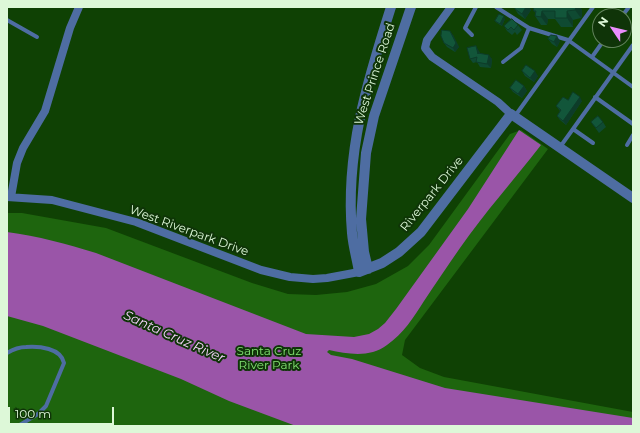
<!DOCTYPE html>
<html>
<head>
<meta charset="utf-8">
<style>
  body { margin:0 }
  #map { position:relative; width:640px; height:433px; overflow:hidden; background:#0f4104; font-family:Montserrat,sans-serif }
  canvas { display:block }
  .frame { position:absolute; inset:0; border:8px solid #ddf8d8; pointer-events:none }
  .north { position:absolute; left:592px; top:8px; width:40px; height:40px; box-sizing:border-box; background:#0f3408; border:1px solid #61825b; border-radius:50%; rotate:305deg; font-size:11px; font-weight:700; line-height:16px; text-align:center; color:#ddf8d8 }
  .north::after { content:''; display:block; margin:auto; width:14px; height:18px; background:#ea8dfd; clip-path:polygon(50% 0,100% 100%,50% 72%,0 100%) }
  .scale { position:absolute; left:8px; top:407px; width:106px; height:18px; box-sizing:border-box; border:2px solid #ddf8d8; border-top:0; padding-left:5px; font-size:12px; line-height:14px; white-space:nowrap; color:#ddf8d8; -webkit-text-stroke:3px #0f3408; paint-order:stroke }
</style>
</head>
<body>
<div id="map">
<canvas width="640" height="433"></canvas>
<div class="frame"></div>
<div class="north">N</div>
<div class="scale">100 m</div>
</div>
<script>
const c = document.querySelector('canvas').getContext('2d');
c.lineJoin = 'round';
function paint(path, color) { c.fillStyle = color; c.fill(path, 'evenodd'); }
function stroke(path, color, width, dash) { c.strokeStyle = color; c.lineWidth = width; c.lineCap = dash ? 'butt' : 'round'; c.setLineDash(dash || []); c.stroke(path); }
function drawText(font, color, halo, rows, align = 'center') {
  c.font = font + ' Montserrat,sans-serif'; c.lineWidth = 4; c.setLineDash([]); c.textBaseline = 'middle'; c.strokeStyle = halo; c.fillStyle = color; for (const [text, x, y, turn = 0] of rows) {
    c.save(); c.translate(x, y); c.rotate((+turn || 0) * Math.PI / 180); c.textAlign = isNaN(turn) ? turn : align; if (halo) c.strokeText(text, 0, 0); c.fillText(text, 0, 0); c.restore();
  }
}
const green = new Path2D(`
  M521,130L548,149L405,340L402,355L420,368L444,377L633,412V426H7V213H22L106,228L252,283L288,294L316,295L347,292L376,284L408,266L429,245L510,134Z`);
const water = new Path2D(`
  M519,130L541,145C514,180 485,212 460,248C448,265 436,283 424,301C414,317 403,334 387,345C370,358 348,354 329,350L327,352L331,355L352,359L445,388L633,418V426H296L229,401L181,379L43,326L7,316V232C38,236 67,244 96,253L306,334L354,337L369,334L378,329L385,323L396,309L468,209Z`);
const service = new Path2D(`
  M496,7L529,28L568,40L633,87
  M622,16L629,7
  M7,20L37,37
  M472,35L465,28L476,7
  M592,57L604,40
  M503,62L521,48L529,28
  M595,97L633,124
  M515,116L593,7
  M593,143L573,129L633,45
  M627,145L633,135
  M560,147L573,129
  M7,353C12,350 20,347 26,347C39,346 61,348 64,363L46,406L38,414L18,426`);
const minor = new Path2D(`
  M451,7L427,40L425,48L432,57L498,102L511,114
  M7,197L52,200L136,222L261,270L290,277L313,279L327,278L359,272
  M11,197L17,163L23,148L45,111L70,28L79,7`);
const tertiary = new Path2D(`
  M391,7C367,82 345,153 352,233C353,246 357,259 359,272L382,263L399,252L421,232L511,114L633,198
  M368,269L364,252L361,219L366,153L374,116L411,7`);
const wall = new Path2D(`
  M516,7H529L531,10L525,19L518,14L515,9Z
  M534,7H580L582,10V16L581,18L573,20V27H561L555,19H548L547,25H541L535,16L536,14L534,11Z
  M505,19L502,26L497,23L495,21Z
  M518,25L522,30L517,35L515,32L512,35L507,31L504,26Z
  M453,35L459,47L455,52L447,47L444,43Z
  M548,39L560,41L557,47L552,44Z
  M479,51L480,53L492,59L491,68L480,67L477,62L473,63L470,59Z
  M522,71L538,76L534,82L525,76Z
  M524,86L527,91L522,98L513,92L510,88Z
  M568,100L582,101L566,125L560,120L557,116L560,111L556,106Z
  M591,122H603L606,127L599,133Z`);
const shadedWall = new Path2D(`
  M526,7H529L531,10L525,19L522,14Z
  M575,7H580L582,10V16L581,18L575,10Z
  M542,11L548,19L547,25L541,17Z
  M567,11L573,20V27L567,18Z
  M504,16L505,19L502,26L500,24Z
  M450,31L453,35L459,47L455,52L453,48Z
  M557,36L560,41L557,47L554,42Z
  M476,46L479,51L481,59L478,54Z
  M489,55L492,59L491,68L487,64Z
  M535,71L538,76L534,82L530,78Z
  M524,86L527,91L522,98L518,94Z
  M580,97L582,101L566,125L563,121Z`);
const building = new Path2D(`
  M516,7H526L522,14L515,9Z
  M534,7H576L575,10L567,11V18H555V11H542L541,17L535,16L536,11H534Z
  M499,14L504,16L500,24L495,21Z
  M512,19L518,25L514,30L511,27L508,30L504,26Z
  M442,30L450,31L456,43L453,48L444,43L441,36Z
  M551,35L557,36L554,42L548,39Z
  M476,46L478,54V53L489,55L487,64L476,62L477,57L470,59L467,48Z
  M526,65L535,71L530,78L522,71Z
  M516,80L524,86L518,94L510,88Z
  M573,92L580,97L563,121L557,116L561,110L556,106L563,97L568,100Z
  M598,116L603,122L596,128L591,122Z`);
const streetNames = [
  ["West Prince Road",375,74,-72],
  ["Riverpark Drive",432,194,-51],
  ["West Riverpark Drive",189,231,20]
];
const parkNames = [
  ["Santa Cruz",269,351],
  ["River Park",269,365]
];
const waterNames = [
  ["Santa Cruz River",174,337,24]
];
paint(green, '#1e650e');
paint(water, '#9a55a8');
stroke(service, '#4e6da2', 4);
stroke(minor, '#4e6da2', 8);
stroke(tertiary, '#4e6da2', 10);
paint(wall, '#0f4a32');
paint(shadedWall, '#0d3c29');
paint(building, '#12563a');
stroke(building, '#0d3c29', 1);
drawText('12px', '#ddf8d8', '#0f3408', streetNames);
drawText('12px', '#83e172', '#0f3408', parkNames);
drawText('italic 13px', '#f8d4ff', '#0f3408', waterNames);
</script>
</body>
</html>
